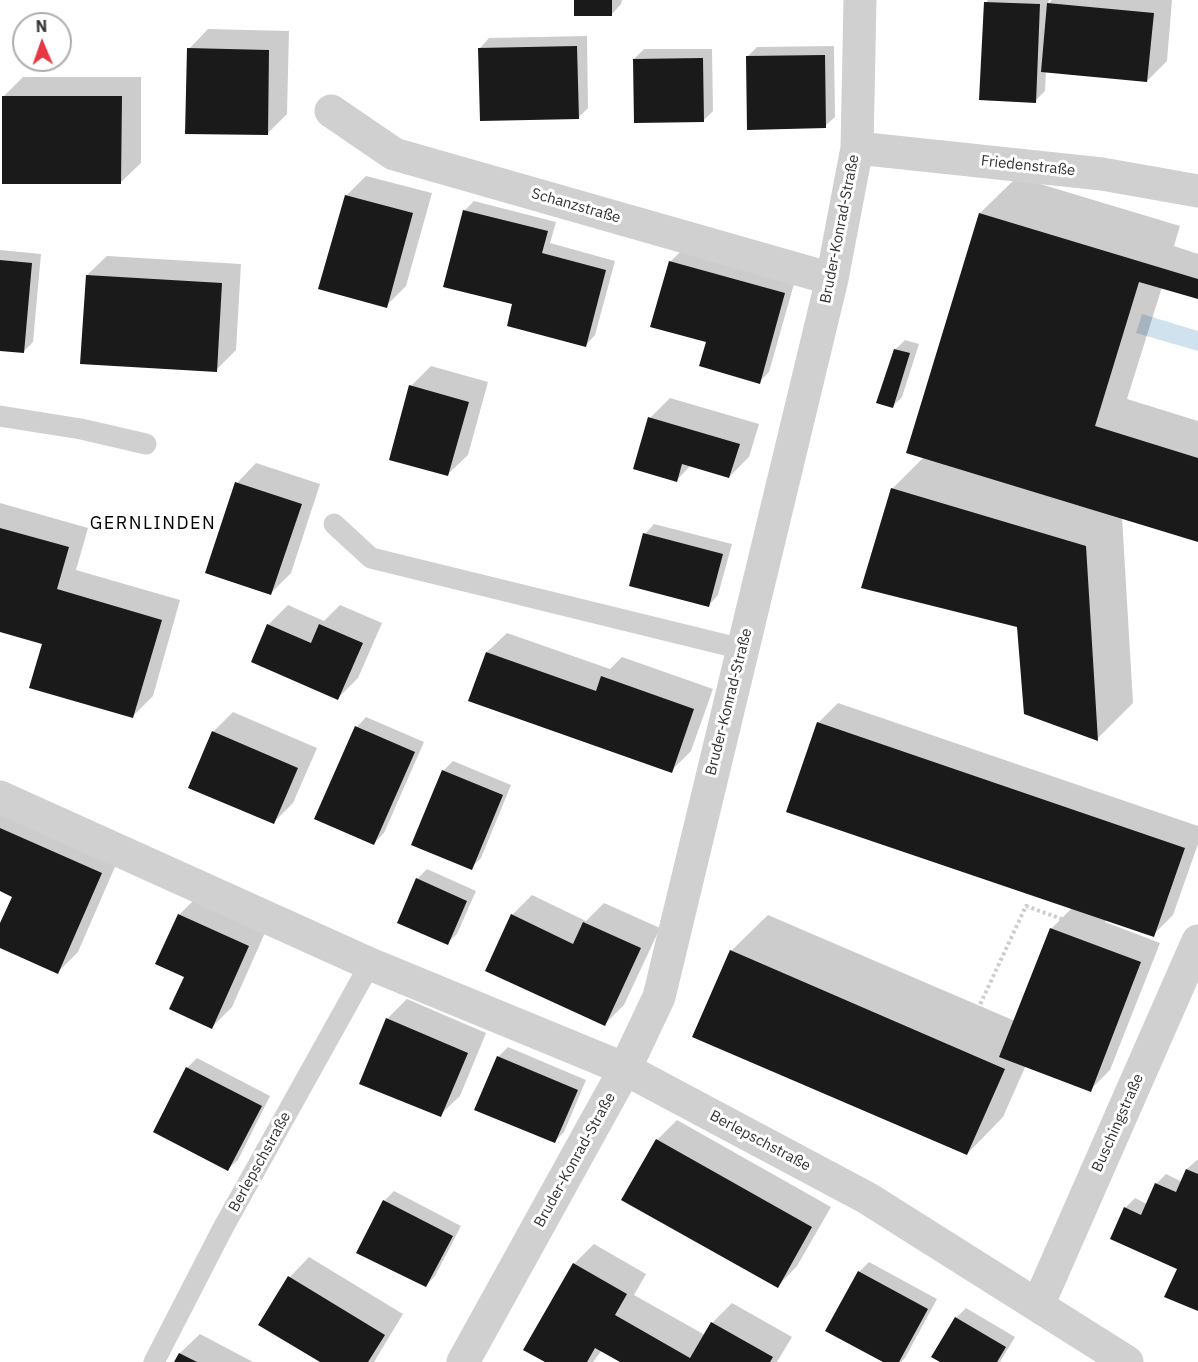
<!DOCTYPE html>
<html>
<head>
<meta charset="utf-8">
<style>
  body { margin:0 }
  #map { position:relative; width:1198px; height:1362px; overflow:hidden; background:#fff; font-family:"IBM Plex Sans",sans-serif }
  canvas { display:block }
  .north { position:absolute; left:12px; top:12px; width:60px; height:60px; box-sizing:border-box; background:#fff; border:2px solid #adadad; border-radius:50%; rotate:358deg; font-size:16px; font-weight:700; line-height:24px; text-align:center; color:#333 }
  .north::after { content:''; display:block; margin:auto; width:21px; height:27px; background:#e63946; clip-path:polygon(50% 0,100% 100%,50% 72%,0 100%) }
</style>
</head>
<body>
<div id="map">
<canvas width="1198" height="1362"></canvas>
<div class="north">N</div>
</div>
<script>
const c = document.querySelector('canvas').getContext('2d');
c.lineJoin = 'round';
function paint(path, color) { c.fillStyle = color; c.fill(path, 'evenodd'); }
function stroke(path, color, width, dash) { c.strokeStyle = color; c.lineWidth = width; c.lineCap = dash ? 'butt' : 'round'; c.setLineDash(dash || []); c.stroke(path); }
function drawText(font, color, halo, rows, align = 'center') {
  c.font = font + ' "IBM Plex Sans",sans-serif'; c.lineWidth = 6; c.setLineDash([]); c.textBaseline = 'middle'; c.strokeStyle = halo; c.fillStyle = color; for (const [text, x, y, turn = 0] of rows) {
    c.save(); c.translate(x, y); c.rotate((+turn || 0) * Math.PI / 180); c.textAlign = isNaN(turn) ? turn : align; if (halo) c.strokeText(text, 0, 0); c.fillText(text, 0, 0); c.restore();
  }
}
const water = new Path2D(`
  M1142,314L1198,331V351L1136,333Z`);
const shadow = new Path2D(`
  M576,0H622L621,4L612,14Z
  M988,0H1049L1048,4L1052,0H1172L1167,61L1147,81L1046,71L1045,91L1035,101L985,3Z
  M208,29L289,31L287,114L267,134L189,49Z
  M587,36L588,108L578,118L480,48L489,38Z
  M834,46L835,117L825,126L747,57L757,47Z
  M644,49H712L713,111L703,121L634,59Z
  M23,77H141V163L121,182L4,96Z
  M366,176L432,193L406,286L386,306L346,196Z
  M1017,177L1180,226L1174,246L1198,254V298L1162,287L1127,399L1198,421V540L1122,517L1133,703L1097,739L1018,625L892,489L924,457L980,213Z
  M474,201L556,222L550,243L615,261L595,335L586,345L514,303L464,211Z
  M0,250L41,254L33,342L23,352L0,350Z
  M680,252L794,284L769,372L759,382L707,341L670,262Z
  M107,256L241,264L236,350L216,370L87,275Z
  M905,340L919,344L902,397L892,407L895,350Z
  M431,366L488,382L468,455L448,474L411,386Z
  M670,398L759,424L749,457L729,477L691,465L677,480L650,418Z
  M256,463L320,484L291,573L271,593L237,483Z
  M0,503L88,528L76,570L180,600L153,696L133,716L44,642L0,631Z
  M654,524L732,544L718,595L709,605L645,534Z
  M288,605L324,621L340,605L382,623L358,678L338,698L268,625Z
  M507,633L610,669L622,657L713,689L691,751L671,771L487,652Z
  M838,703L1198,826V844L1173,915L1153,935L1106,919L1105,922L1160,943L1110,1070L1090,1090L1026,1065L1003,1117L967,1154L731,951L768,915L1015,1021L1051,929L1072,908L818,723Z
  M233,712L317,748L293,803L273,823L213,732Z
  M366,717L424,742L384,833L374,843L316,818L357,727Z
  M453,761L511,785L481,858L471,868L443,771Z
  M0,800L121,853L78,952L58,972L0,946V927L14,896L0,890Z
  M427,869L476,891L457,934L447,943L417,879Z
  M199,895L268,926L232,1007L212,1027L186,976L179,915Z
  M532,895L586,921L604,903L660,928L624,1005L605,1024L512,915Z
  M407,999L486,1033L460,1096L440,1115L387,1019Z
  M508,1047L586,1080L564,1132L554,1142L498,1057Z
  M197,1058L270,1096L238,1160L228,1169L155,1132L187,1068Z
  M677,1120L831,1207L797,1266L778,1286L657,1140Z
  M1197,1160H1198V1309L1179,1268L1125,1208L1135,1198L1147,1204L1156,1184L1166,1174L1182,1182L1187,1169Z
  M394,1191L461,1226L435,1276L426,1286L384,1201Z
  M594,1244L646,1274L634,1295L705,1335L712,1323L732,1303L792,1337L777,1362H623L602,1350L593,1362H548L574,1264Z
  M309,1257L403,1314L374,1362H323L261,1324L290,1277Z
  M869,1262L937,1299L905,1358L901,1362H886L859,1272Z
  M966,1308L1015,1337L1000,1362H944L956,1318Z
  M200,1334L253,1362H176L180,1353Z`);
const building = new Path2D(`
  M574,0H612V16H574Z
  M984,2L1040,4L1036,103L979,100Z
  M1047,3L1154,13L1147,82L1041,72Z
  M577,46L579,119L480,121L478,48Z
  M187,48L269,50L268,135L185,134Z
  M825,55L826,128L747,130L746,56Z
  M703,58L704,122L634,123L633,59Z
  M2,96H122L121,184H2Z
  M345,195L413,213L387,308L318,289Z
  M463,210L548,231L542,253L606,270L586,347L507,326L512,304L443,287Z
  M979,213L1198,279V299L1139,282L1095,426L1198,458V542L906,453Z
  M0,260L32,263L24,353L0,351Z
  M669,261L785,293L760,384L699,366L706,342L650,327Z
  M86,275L222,283L217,372L80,364Z
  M894,349L910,353L893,408L876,403Z
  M409,385L469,402L448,476L389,460Z
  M648,417L740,444L729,478L682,464L677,482L633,469Z
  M235,482L302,504L271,595L205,573Z
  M891,488L1086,546L1098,741L1024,714L1017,627L861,588Z
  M0,528L69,547L57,589L162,620L133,718L29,688L42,644L0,632Z
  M643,533L723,554L709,607L629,586Z
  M267,624L311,643L319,624L363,643L338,700L251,662Z
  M486,652L596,691L601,676L694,709L672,773L468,701Z
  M817,722L1185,848L1154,937L786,812Z
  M355,726L415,752L374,845L314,819Z
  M212,731L298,768L274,824L188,788Z
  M442,770L503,795L472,870L411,845Z
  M0,828L102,873L58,974L0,948V923L12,897L0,891Z
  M416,878L467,901L448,945L397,923Z
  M178,914L249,946L212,1029L169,1009L184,977L155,964Z
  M511,914L573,944L583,922L641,948L605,1026L485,971Z
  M1050,928L1141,962L1091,1092L999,1057Z
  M730,950L1005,1069L967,1155L692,1037Z
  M386,1018L468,1053L441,1117L359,1084Z
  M497,1056L578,1090L555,1143L474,1110Z
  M186,1067L262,1106L228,1171L153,1132Z
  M656,1139L812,1227L778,1288L621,1200Z
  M1186,1169L1198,1174V1311L1164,1297L1177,1269L1110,1239L1124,1207L1141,1215L1155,1183L1176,1192Z
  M383,1200L453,1236L426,1287L356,1253Z
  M573,1263L627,1294L615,1315L690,1358L711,1322L773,1357L770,1362H620L595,1348L587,1362H545L523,1350Z
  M858,1271L928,1309L899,1362H883L825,1331Z
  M288,1276L385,1335L368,1362H320L258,1325Z
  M955,1317L1006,1347L997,1362H940L931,1357Z
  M179,1353L197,1362H174Z`);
const path = new Path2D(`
  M806,947L971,1024L1026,906L1152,952`);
const lane = new Path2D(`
  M0,416L81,429L146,444
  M334,524L371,558L742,649
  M154,1362L223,1228L370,964`);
const street = new Path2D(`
  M331,111L394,154L832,279
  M857,148L1102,174L1198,191
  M0,797L370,964L625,1069L867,1198L1127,1362
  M1038,1305L1198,941
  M463,1362L625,1069L659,997L832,279L857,148L860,0`);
const streetNames = [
  ["Friedenstraße",1028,166,6],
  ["Schanzstraße",576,206,16],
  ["Bruder-Konrad-Straße",840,229,-79],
  ["Bruder-Konrad-Straße",729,702,-76],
  ["Buschingstraße",1118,1123,-66],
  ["Berlepschstraße",760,1141,28],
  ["Bruder-Konrad-Straße",575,1160,-61],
  ["Berlepschstraße",260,1162,-61]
];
const quarterNames = [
  ["GERNLINDEN",153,524]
];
paint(water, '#cfe2ee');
paint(shadow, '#0003');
paint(building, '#1a1a1a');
stroke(path, '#cdcdcd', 4, [3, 3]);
stroke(lane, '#d0d0d0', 21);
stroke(street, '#d0d0d0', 33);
drawText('15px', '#333', '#fff', streetNames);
c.letterSpacing = '1.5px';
drawText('18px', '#000', '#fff', quarterNames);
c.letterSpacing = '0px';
</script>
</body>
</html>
